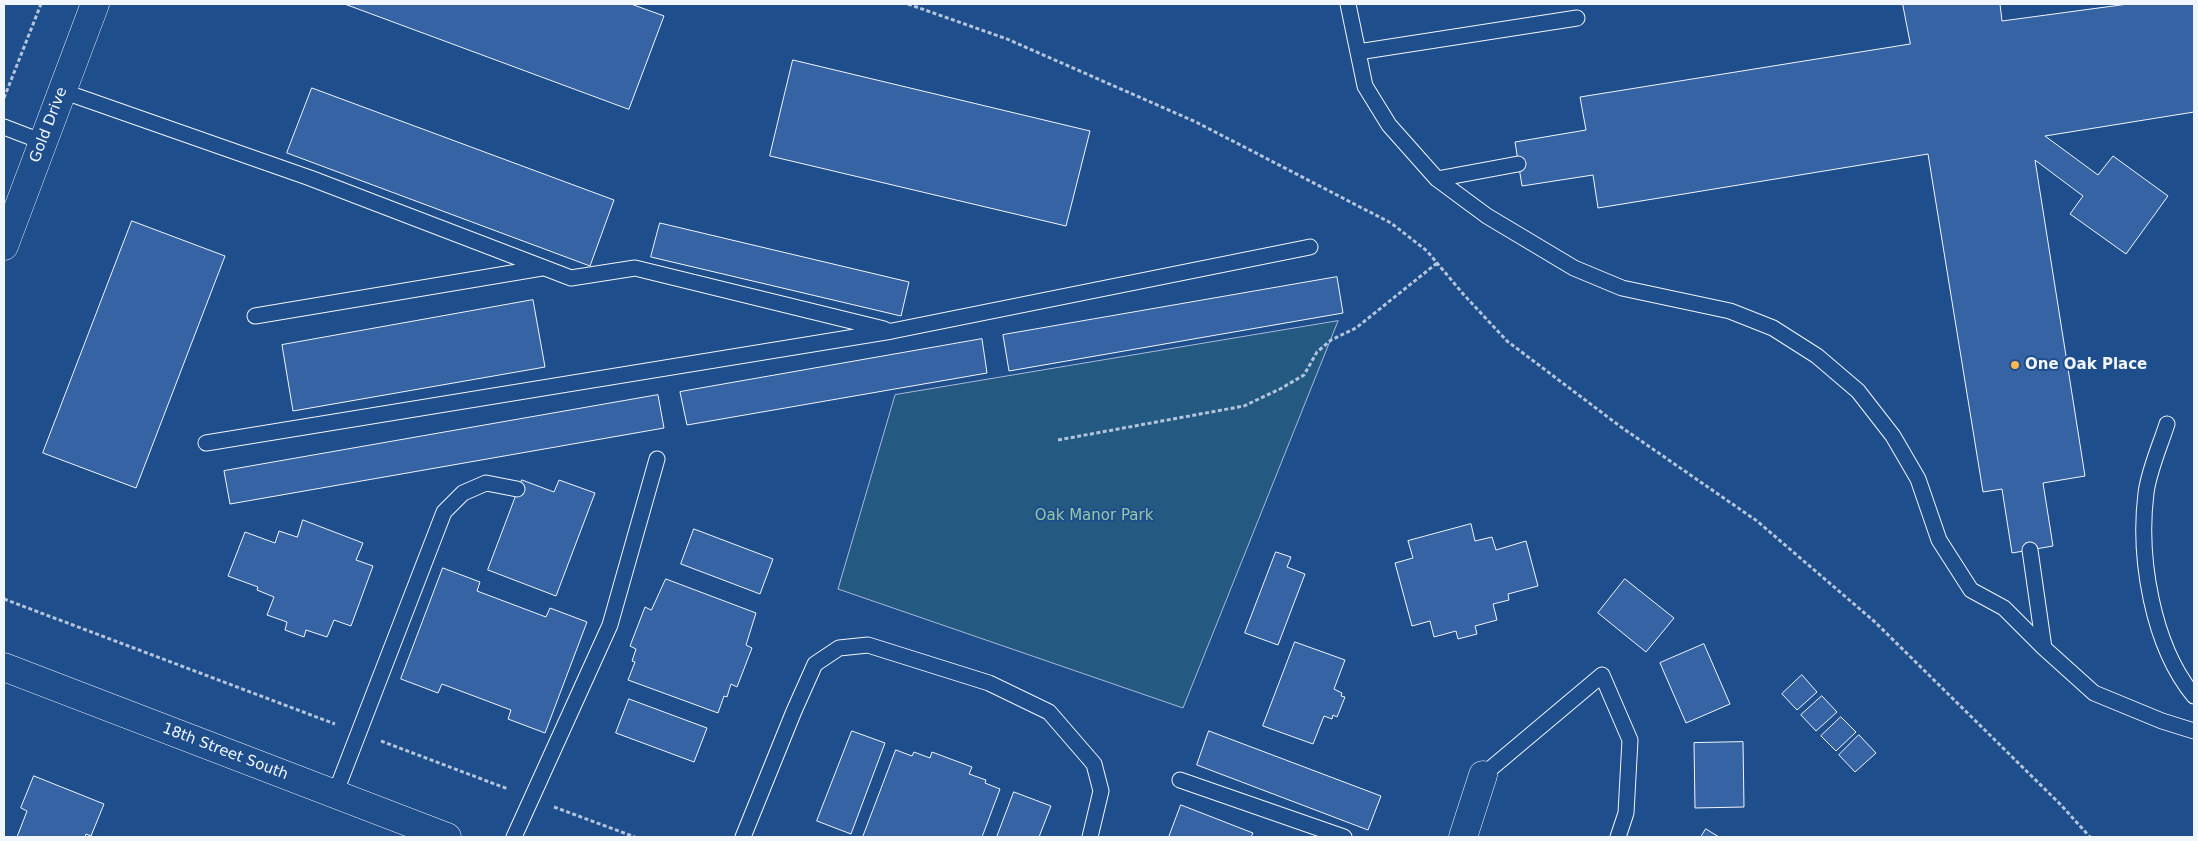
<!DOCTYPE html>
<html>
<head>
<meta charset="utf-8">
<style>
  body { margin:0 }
  #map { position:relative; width:2198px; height:841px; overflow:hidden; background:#1f4e8c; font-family:"DejaVu Sans",sans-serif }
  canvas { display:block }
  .frame { position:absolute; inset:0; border:5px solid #f2f6ff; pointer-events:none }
</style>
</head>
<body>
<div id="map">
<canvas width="2198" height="841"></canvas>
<div class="frame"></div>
</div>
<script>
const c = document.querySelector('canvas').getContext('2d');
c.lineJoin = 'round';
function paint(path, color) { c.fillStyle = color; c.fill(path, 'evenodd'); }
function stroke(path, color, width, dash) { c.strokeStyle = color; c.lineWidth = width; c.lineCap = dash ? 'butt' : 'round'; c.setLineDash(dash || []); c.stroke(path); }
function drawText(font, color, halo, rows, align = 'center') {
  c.font = font + ' "DejaVu Sans",sans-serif'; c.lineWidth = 4; c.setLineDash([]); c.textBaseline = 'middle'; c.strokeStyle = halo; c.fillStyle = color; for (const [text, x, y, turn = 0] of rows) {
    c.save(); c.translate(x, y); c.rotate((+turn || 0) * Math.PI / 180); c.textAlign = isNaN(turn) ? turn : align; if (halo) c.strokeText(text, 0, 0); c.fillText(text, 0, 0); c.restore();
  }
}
const green = new Path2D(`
  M1338,321L1183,708L838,589L895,395Z`);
const building = new Path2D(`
  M345,4H631L664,16L629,109Z
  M1903,4H2000L2002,21L2128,4H2194V112L2045,136L2098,175L2113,156L2168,196L2126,254L2070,214L2083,196L2035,160L2085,476L2043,483L2053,546L2012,553L2002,489L1983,492L1928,154L1598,208L1593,175L1522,186L1515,142L1586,130L1580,97L1910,44Z
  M793,60L1090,131L1066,226L770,156Z
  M312,88L614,200L590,266L287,153Z
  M132,221L225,256L136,488L43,453Z
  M660,223L909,282L901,316L651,257Z
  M1337,277L1343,313L1009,371L1003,335Z
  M533,300L545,367L293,411L282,345Z
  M982,339L987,373L687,425L680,392Z
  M658,395L664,428L230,504L224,471Z
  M522,480L554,492L559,480L595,493L556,596L488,570Z
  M303,520L363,543L356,560L373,566L351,626L334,620L327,637L306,630L304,637L285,630L287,622L267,615L274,597L257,590L258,587L228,576L245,532L275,543L279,531L297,537Z
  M1471,524L1475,541L1492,537L1496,550L1526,541L1538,586L1508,594L1509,600L1493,604L1497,620L1475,626L1477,634L1458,639L1456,631L1434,637L1430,621L1412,626L1395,563L1413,558L1408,541Z
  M694,529L773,559L760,594L681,564Z
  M1276,552L1291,557L1287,567L1305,574L1278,645L1245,633Z
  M443,568L480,582L477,591L546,617L550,608L587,622L545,733L508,719L511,710L442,684L438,693L401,679Z
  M666,579L756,613L746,645L752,648L737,687L731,684L727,697L724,696L718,713L628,680L635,662L632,661L636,649L630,646L645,607L651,610Z
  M1625,579L1674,618L1646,652L1598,613Z
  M1295,642L1345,660L1334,689L1342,693L1341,696L1345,697L1337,717L1333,715L1332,719L1324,716L1313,744L1263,726Z
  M1704,644L1730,704L1686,723L1660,663Z
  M1802,675L1817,692L1797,710L1782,694Z
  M1822,696L1837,712L1816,731L1801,715Z
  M629,699L707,728L694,762L616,733Z
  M1841,717L1856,732L1836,751L1821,736Z
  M852,731L885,743L851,834L817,821Z
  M1209,731L1381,796L1368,830L1197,765Z
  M1859,735L1876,753L1855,772L1839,755Z
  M1743,742L1744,807L1695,808L1694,743Z
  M896,750L912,756L914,752L930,758L932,752L972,767L969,774L986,780L985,783L1000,789L982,837H863Z
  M34,776L104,804L91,836L86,834L85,837H17L27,811L21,808Z
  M1014,792L1051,806L1039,837H997Z
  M1181,805L1253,833L1251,837H1169Z
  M1706,829L1719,837H1701Z`);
const path = new Path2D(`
  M908,4L1007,39L1196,122L1391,223L1427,251L1464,295L1507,341L1621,427L1757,521L1875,622L2061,805L2090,837
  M4,98L41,4
  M1058,440L1244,406L1280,389L1304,375L1317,352L1331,340L1356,328L1437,263
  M4,599L335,724
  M381,741L508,789
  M554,807L635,837`);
const lane = new Path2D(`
  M1348,4L1365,86L1389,125L1437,179L1487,216L1574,268L1622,288L1730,311L1773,328L1817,356L1858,391L1893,436L1918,479L1939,540L1971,590L2004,608L2044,648L2094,693L2162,721L2194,731
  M1358,52L1577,18
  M62,91L310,178L571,278L635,268L884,329
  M4,127L43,142
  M1437,179L1518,164
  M255,316L542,268
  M2167,424C2160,446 2149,470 2146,493C2138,557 2152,645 2194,696
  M206,443L892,331L1310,247
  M2030,550L2044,648
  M1483,775L1602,675L1630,740L1626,813L1618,837
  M1180,780L1344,837
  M335,794L444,512L463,493L486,483L517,489
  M514,837L610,625L657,459
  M743,837L794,711L815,664L839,648L868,645L989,683L1049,712L1094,764L1101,791L1090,837`);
const street = new Path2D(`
  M4,246L95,4
  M1463,837L1483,775`);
const secondary = new Path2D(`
  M4,667L447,837`);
const markers = [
  [2015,365,5,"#ffb74d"]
];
const streetNames = [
  ["Gold Drive",49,125,-69],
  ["18th Street South",225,752,21]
];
const poiNames = [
  ["One Oak Place",2025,365]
];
const parkNames = [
  ["Oak Manor Park",1094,516]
];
paint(green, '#245a82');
stroke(green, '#a8bbd7', 1);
paint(building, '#3563a3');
stroke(building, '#f2f6ff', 1);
stroke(lane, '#f2f6ff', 17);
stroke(street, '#f2f6ff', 29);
stroke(secondary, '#f2f6ff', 29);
stroke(path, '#b3c4dc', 3, [4, 2.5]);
stroke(lane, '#1f4e8c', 15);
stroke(street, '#1f4e8c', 28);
stroke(secondary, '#1f4e8c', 28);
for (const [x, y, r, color] of markers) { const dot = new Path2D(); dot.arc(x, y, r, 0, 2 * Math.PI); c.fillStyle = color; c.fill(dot); stroke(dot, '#1f4e8c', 2); }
drawText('15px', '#f2f6ff', '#1f4e8c', streetNames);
drawText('bold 15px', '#f2f6ff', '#1f4e8c', poiNames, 'left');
drawText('15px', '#97c8a6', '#1f4e8c', parkNames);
</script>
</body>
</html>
